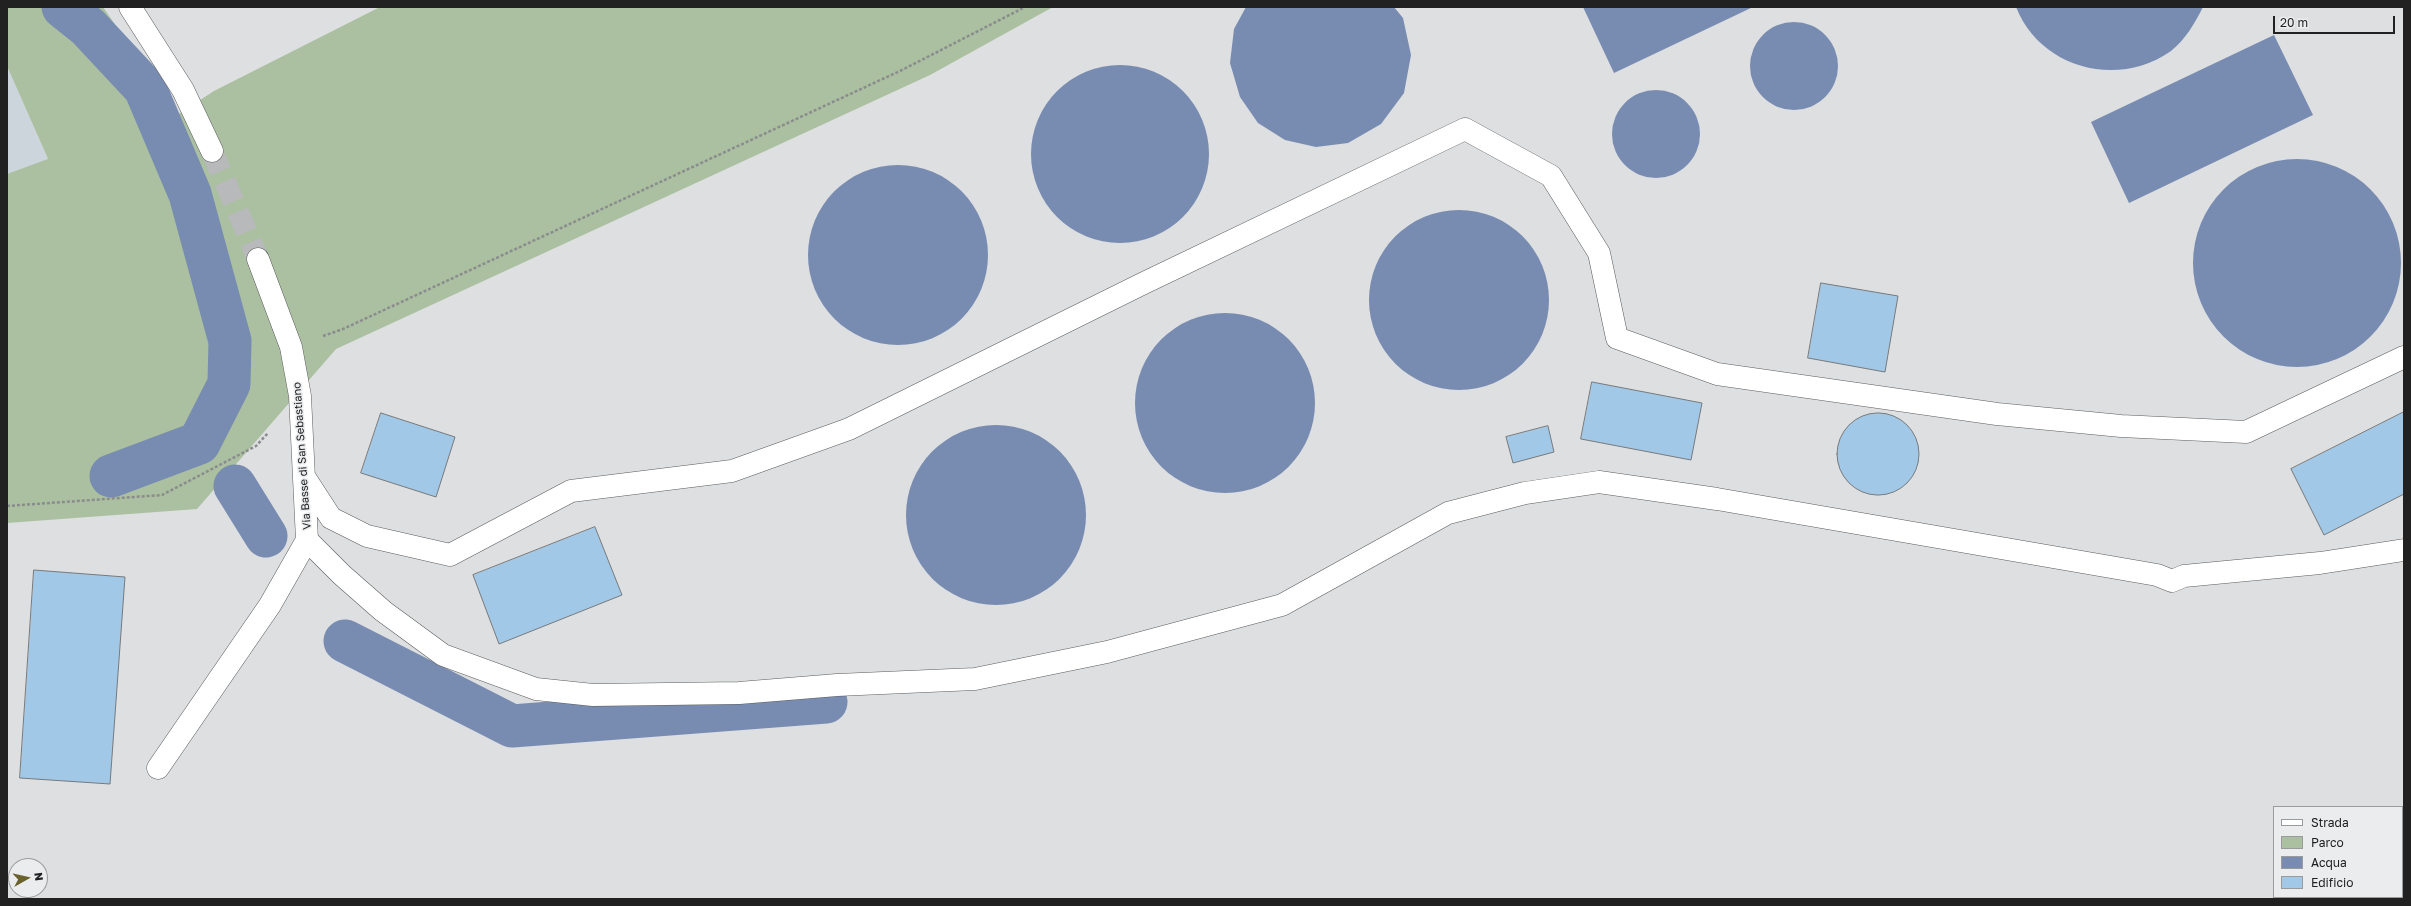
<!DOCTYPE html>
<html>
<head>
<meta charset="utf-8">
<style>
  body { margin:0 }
  #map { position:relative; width:2411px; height:906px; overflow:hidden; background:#dddfe1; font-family:"Golos Text",sans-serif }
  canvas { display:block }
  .frame { position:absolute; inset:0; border:8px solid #212122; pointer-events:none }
  .legend { position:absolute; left:2273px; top:806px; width:130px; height:92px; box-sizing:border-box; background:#eaecee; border:1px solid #9a9b9c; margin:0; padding:5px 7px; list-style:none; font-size:12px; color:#212122 }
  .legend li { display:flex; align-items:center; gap:8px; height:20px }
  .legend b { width:20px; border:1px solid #9a9b9c }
  .north { position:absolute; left:8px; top:858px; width:40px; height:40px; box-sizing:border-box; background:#eaecee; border:1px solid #9a9b9c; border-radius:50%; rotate:82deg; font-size:11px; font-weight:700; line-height:16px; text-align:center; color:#212122 }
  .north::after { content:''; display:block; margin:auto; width:14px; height:18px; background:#6a622e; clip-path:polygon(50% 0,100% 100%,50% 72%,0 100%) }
  .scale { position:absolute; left:2273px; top:16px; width:122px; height:18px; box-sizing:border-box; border:2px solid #212122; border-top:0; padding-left:5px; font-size:12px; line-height:14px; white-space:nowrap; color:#212122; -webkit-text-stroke:3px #eaecee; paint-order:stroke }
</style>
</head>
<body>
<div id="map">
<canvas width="2411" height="906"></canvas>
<div class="frame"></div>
<ul class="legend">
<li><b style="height:5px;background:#fff"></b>Strada</li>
<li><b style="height:11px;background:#aac0a0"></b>Parco</li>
<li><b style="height:11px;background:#788bb1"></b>Acqua</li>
<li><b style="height:11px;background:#a2c8e8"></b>Edificio</li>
</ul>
<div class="north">N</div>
<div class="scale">20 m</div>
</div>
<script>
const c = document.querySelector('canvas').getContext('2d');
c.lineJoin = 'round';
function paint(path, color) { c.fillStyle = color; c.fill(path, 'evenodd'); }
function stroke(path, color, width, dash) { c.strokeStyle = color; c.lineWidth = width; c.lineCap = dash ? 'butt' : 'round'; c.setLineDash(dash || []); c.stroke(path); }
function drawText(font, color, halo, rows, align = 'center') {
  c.font = font + ' "Golos Text",sans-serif'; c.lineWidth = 3; c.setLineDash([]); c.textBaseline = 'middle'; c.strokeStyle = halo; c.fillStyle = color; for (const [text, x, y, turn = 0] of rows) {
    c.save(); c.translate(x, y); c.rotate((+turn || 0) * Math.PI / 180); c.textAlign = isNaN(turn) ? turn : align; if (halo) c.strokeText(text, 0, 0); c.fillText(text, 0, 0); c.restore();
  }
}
const built = new Path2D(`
  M7,66L48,160L7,174Z`);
const green = new Path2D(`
  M7,7H103L177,115L214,91L380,7H1053L930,75L336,349L197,509L7,523V174L48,159L7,66Z`);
const water = new Path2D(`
  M1246,7H1394L1403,18L1411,55L1404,93L1381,124L1348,143L1316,147L1285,140L1258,123L1240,97L1230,63L1234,29Z
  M1583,7H1753L1614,73Z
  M2016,7H2203C2195,23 2185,40 2171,51C2117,89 2040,68 2016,7Z
  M1750 66a44 44 0 1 1 88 0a44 44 0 1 1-88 0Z
  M2274,35L2313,115L2129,203L2091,122Z
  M1031 154a89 89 0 1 1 178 0a89 89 0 1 1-178 0Z
  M1612 134a44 44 0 1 1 88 0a44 44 0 1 1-88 0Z
  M2193 263a104 104 0 1 1 208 0a104 104 0 1 1-208 0Z
  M808 255a90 90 0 1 1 180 0a90 90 0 1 1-180 0Z
  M1369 300a90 90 0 1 1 180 0a90 90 0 1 1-180 0Z
  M1135 403a90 90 0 1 1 180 0a90 90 0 1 1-180 0Z
  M906 515a90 90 0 1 1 180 0a90 90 0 1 1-180 0Z`);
const canal = new Path2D(`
  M63,7L88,27L145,88L190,194L230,341L229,384L199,443L111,476
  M235,486L266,536
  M345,641L512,726L826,702`);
const building = new Path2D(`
  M1821,283L1898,296L1885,372L1808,358Z
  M1592,382L1702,403L1691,460L1581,439Z
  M2404,412V494L2324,535L2291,469Z
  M381,413L455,437L436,497L361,473Z
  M1837 454a41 41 0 1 1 82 0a41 41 0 1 1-82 0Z
  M1548,426L1554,452L1513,463L1506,437Z
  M595,527L622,595L499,644L473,575Z
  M34,570L125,577L110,784L20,778Z`);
const minorTunnel = new Path2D(`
  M212,151L258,259`);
const path = new Path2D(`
  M323,336L343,329L902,70L1025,7
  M7,506L162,495L256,446L268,433`);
const minor = new Path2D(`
  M130,7L183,90L212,151
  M258,259L291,347L300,396L307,540
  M305,478L331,518L367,536L450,555L571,491L732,471L849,429L1144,283L1465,129L1551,176L1599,253L1617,338L1717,374L1997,414L2121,426L2246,432L2404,357
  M307,540L342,575L383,611L443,655L536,689L593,695L739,693L837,685L975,679L1107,652L1282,605L1448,513L1525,493L1599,482L1717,499L2157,575L2172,581L2184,576L2320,563L2404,550
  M158,768L270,605L307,540`);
const streetNames = [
  ["Via Basse di San Sebastiano",302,456,-94]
];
paint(built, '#ccd5dc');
paint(green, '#aac0a0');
paint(water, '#788bb1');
stroke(canal, '#788bb1', 43);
paint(building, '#a2c8e8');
stroke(building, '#77797a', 1);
stroke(minorTunnel, '#b7b9bb', 22, [22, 11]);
stroke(minor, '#5b5c5e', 23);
stroke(path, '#8b8c8e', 2.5, [3, 2]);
stroke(minor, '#fff', 22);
drawText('11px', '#212122', '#eaecee', streetNames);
</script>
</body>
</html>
